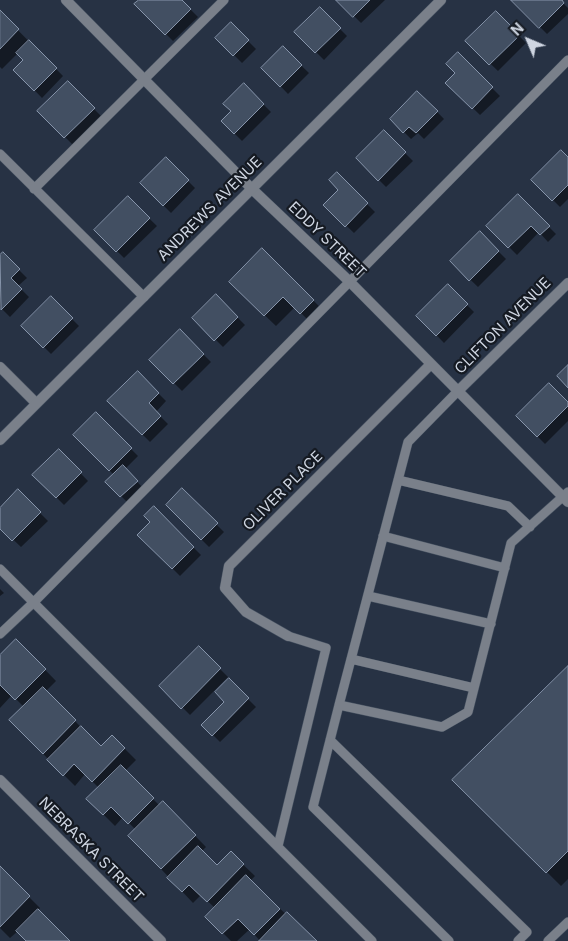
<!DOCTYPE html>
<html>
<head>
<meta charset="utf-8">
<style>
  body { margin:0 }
  #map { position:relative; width:568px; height:941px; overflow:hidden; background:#273244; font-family:Inter,sans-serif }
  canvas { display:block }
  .north { position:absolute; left:503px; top:15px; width:50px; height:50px; -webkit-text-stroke:4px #151a22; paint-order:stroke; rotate:315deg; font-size:14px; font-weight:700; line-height:20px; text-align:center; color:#cfd6e2 }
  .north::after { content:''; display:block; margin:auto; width:18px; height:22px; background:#cfd6e2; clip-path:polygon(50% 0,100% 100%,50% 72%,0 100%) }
</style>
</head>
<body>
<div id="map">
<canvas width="568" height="941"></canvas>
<div class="north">N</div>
</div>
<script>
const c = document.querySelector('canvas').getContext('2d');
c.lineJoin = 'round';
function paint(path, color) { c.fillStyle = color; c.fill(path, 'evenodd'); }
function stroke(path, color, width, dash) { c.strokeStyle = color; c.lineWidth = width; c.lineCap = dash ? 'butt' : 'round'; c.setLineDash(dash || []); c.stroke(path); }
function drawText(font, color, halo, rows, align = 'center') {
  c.font = font + ' Inter,sans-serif'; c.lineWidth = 4.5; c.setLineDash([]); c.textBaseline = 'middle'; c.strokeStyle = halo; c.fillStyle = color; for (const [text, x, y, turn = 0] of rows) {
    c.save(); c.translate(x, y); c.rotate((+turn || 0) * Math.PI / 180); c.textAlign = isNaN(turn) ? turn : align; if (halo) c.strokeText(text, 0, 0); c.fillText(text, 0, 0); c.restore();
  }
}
const shadow = new Path2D(`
  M140,0H181L198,17L173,41L136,4Z
  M338,0H385L361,23Z
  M513,0H560L568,8V14L547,34Z
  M320,9L347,36L324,60L296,32Z
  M0,12L63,76L42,98L15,70L25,60L18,53L2,69L0,67Z
  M496,12L526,43L498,71L467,41Z
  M231,24L256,49L242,63L217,38Z
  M283,48L309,73L288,94L263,68Z
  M458,54L500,96L480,115L447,83L457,73Z
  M68,83L101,116L73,145L39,111Z
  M244,85L271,112L242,141L222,121L232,111Z
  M418,92L444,119L424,139L418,133L411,139L391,119Z
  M384,132L413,161L386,187L357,158Z
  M166,159L195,188L171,213L141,183Z
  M568,159V199L560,207L533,180Z
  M337,174L375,212L354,233L325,205L340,190Z
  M518,196L556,234L548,242L539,232L517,255L488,226Z
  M128,198L157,226L124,258L96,230Z
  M480,233L506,259L478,287L451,261Z
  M262,250L325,312L312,324L295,307L276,326L230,282Z
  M3,254L27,278L18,286L29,297L10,317L0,307V257Z
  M448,286L474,312L444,343L418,316Z
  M216,296L245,325L223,347L194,318Z
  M51,298L79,326L51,354L23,326Z
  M180,331L211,362L182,391L151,360Z
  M138,373L166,401L156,412L168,424L150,442L109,401Z
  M568,404V421L545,444L517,416Z
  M96,414L138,456L125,469L144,489L129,504L107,482L114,475L75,435Z
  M59,451L88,481L64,505L34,475Z
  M182,490L224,532L209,547L167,505Z
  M18,491L48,521L21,547L0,527V509Z
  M154,508L201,555L180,576L139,535L152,522Z
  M0,589L4,593L0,596Z
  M16,640L56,681L46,691L101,748L112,736L136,760L125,771L160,806L163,803L206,847L202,851L217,867L231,853L255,876L250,881L315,941H260L250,929L237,941H231L207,917L215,908L201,895L193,903L130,836L136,830L123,817L115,826L88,799L99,788L85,774L75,786L49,760L11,720L24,707L12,695L0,708V656Z
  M199,648L228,677L190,715L161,686Z
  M568,667V879L561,886L454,780Z
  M229,680L256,707L220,742L203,725L226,702Z
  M0,868L40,908L38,911L68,941H28L18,931L10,938L0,928Z`);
const building = new Path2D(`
  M139,0H182L191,9L165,35L134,4Z
  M336,0H370L353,17Z
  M511,0H562L564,3L539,28Z
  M320,7L341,28L315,53L294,32Z
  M0,10L19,29L0,49Z
  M496,11L520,35L489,65L465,41Z
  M231,22L249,40L233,56L215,38Z
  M29,40L57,68L34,91L13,70L23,60L16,53Z
  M283,46L302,65L280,87L261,68Z
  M458,52L493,87L472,109L445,83L455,73L446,64Z
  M68,81L95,108L64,138L37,111Z
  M244,83L264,104L234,134L221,121L231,111L223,104Z
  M417,91L438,111L416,133L409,127L403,133L390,119Z
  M384,130L406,152L378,181L356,158Z
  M561,150L568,157V185L552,201L531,180Z
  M166,157L189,180L163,206L140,183Z
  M337,172L368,203L345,227L323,205L338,190L329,180Z
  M518,194L550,226L540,235L531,226L508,248L486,226Z
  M128,196L150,218L116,252L94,230Z
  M480,231L499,251L469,281L450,261Z
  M262,248L314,300L300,314L283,297L264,316L229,282Z
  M3,252L20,269L11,278L22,289L1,310L0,255Z
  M448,284L468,304L436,336L416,316Z
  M216,294L238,317L214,341L192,318Z
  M51,296L73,318L43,348L21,326Z
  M180,329L204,354L173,384L149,360Z
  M568,365V388L557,376Z
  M138,371L159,393L149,403L161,416L142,435L107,401Z
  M549,383L568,402V406L537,437L516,416Z
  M96,412L132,448L109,471L73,435Z
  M59,449L82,472L56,498L32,475Z
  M123,465L138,481L120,497L105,482Z
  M182,488L218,523L201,540L166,505Z
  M18,489L41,512L12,541L0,529V508Z
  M154,506L194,547L172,569L137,535L150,522L144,516Z
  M16,639L46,669L15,700L0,685V655Z
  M199,646L221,668L181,709L159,686Z
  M568,666V851L546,873L452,780Z
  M229,678L249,698L212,736L201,725L224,702L215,692Z
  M43,687L76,720L43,754L9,720Z
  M81,726L101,746L112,735L125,748L92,782L74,764L63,776L47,760Z
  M121,765L154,798L128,824L111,807L103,815L86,799Z
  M163,801L196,835L161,869L128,836Z
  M198,846L217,865L231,851L244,864L207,902L189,885L182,892L167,878Z
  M0,866L30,896L0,927Z
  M246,875L280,909L254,935L238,919L222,934L205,917Z
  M38,909L70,941H26L16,931Z
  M287,912L317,941H259Z`);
const service = new Path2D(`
  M0,154L144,297
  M34,189L224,0
  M458,391L408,442L339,705L442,727L468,712L511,543L568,492
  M398,480L508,506L530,527
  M383,536L505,568
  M0,569L372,941
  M368,596L491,624
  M0,634L34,602L568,60
  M351,659L474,688
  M339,705L313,807L449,941
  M330,740L527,932L518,941
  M278,846L326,648L288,636
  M548,941L568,922`);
const minor = new Path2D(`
  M66,0L252,189L350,282L568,502
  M0,367L36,403
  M458,391L568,283
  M288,636L246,612L225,588L229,566L431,364
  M0,780L161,941`);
const tertiary = new Path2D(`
  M0,440L441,0`);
const streetNames = [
  ["ANDREWS AVENUE",210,209,-45],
  ["EDDY STREET",327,240,44],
  ["CLIFTON AVENUE",503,326,-45],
  ["OLIVER PLACE",283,491,-45],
  ["NEBRASKA STREET",91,850,45]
];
paint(shadow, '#0007');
paint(building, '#424f62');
stroke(building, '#8795ab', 1);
stroke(service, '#455060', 10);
stroke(minor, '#455060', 11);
stroke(tertiary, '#455060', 11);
stroke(service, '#7a808a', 9);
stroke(minor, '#7a808a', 10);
stroke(tertiary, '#7a808a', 10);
drawText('15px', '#cfd6e2', '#151a22', streetNames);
</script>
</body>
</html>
